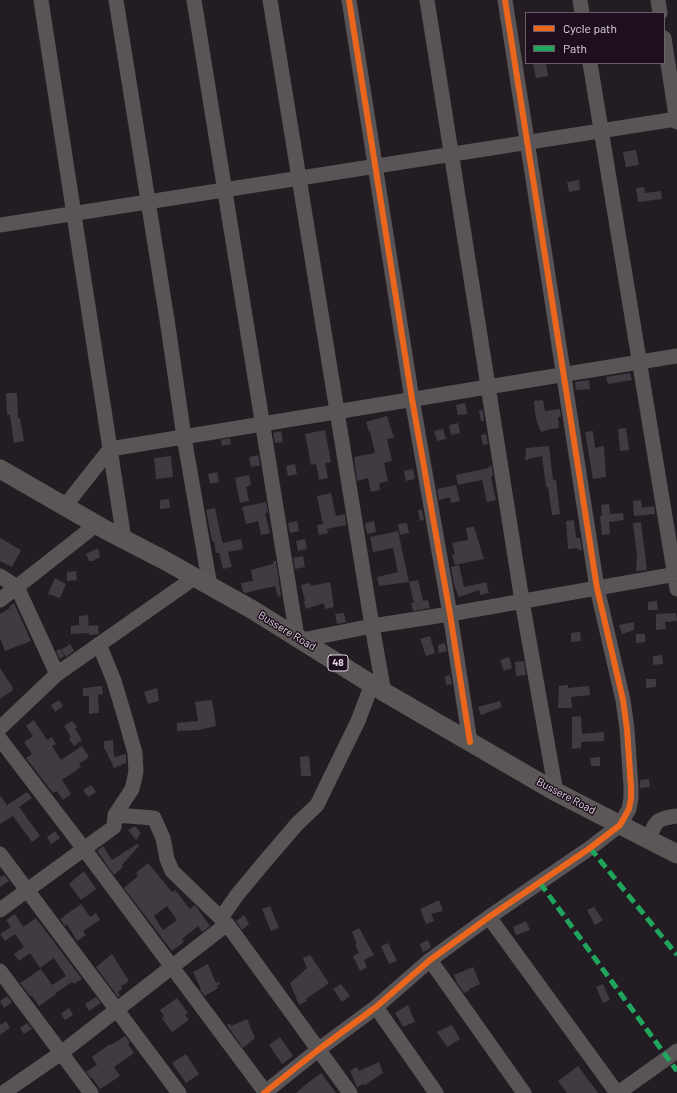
<!DOCTYPE html>
<html>
<head>
<meta charset="utf-8">
<style>
  body { margin:0 }
  #map { position:relative; width:677px; height:1093px; overflow:hidden; background:#241c23; font-family:Barlow,sans-serif }
  canvas { display:block }
  .legend { position:absolute; left:525px; top:12px; width:140px; height:52px; box-sizing:border-box; background:#1d0f1d; border:1px solid #6b5e6b; margin:0; padding:5px 7px; list-style:none; font-size:12px; color:#e0d5df }
  .legend li { display:flex; align-items:center; gap:8px; height:20px }
  .legend b { width:20px; border:1px solid #6b5e6b }
</style>
</head>
<body>
<div id="map">
<canvas width="677" height="1093"></canvas>
<ul class="legend">
<li><b style="height:5px;background:#eb651d"></b>Cycle path</li>
<li><b style="height:5px;background:#20a55d"></b>Path</li>
</ul>
</div>
<script>
const c = document.querySelector('canvas').getContext('2d');
c.lineJoin = 'round';
function paint(path, color) { c.fillStyle = color; c.fill(path, 'evenodd'); }
function stroke(path, color, width, dash) { c.strokeStyle = color; c.lineWidth = width; c.lineCap = dash ? 'butt' : 'round'; c.setLineDash(dash || []); c.stroke(path); }
function drawText(font, color, halo, rows, align = 'center') {
  c.font = font + ' Barlow,sans-serif'; c.lineWidth = 3; c.setLineDash([]); c.textBaseline = 'middle'; c.strokeStyle = halo; c.fillStyle = color; for (const [text, x, y, turn = 0] of rows) {
    c.save(); c.translate(x, y); c.rotate((+turn || 0) * Math.PI / 180); c.textAlign = isNaN(turn) ? turn : align; if (halo) c.strokeText(text, 0, 0); c.fillText(text, 0, 0); c.restore();
  }
}
const building = new Path2D(`
  M533,63H546L548,76L536,78Z
  M636,150L639,165L626,167L623,152Z
  M579,180L580,190L569,192L567,182Z
  M644,187L645,193L661,191L662,199L638,202L636,188Z
  M630,373L632,380L608,384L606,377Z
  M589,380L590,389L576,390L575,382Z
  M6,393H17L18,418H20L24,441L14,443L10,415H7Z
  M543,400L545,411L560,409L561,417H558L559,428L550,429L541,432L536,419L534,401Z
  M465,403L467,414L458,415L456,405Z
  M483,410L484,421H481L479,411Z
  M387,416L394,438L387,439L392,461L384,463L388,481L379,483L380,490L371,492L368,478L357,481L354,457L375,453L370,431L369,432L366,422Z
  M458,423L460,433L451,435L449,425Z
  M626,428L629,450L620,451L618,429Z
  M443,429L446,439L437,441L434,431Z
  M325,430L331,462L325,463L328,478L319,480L316,464L311,465L305,434Z
  M281,431L283,442L275,443L273,433Z
  M593,431L595,448L604,446L606,477L593,479L585,432Z
  M486,434L488,444L483,445L481,435Z
  M230,438L231,444L222,446L221,440Z
  M549,446L553,480H556L560,514L552,515L548,487H546L542,456L525,460L526,448Z
  M258,455L260,465L251,467L249,457Z
  M171,456L173,477L156,479L154,458Z
  M295,464L297,474L288,476L286,466Z
  M492,466L493,476L491,477L496,500L487,502L482,480L458,485L456,475L489,468L488,467Z
  M413,469L415,479L406,481L404,471Z
  M217,472L219,482L210,484L208,474Z
  M249,475L251,485L246,487L249,501L240,503L235,478Z
  M456,485L460,501L451,503L450,497L439,500L437,489Z
  M331,493L336,516L345,514L346,525L327,529L328,533L319,535L317,525L323,524L317,496Z
  M169,499L170,508L160,509V500Z
  M641,500L642,508L654,506L655,514L634,516L633,501Z
  M266,502L268,512L265,513L270,533L261,535L258,521L246,524L242,507Z
  M609,504L610,514L623,513L624,520L609,522L610,534L602,535L600,516L602,515L601,505Z
  M215,508L222,541L223,543L241,539L243,549L228,552L232,567L223,569L219,553H216L214,541H212L206,510Z
  M418,510H422L424,520L420,521Z
  M574,520L576,538H580L582,550H578V548L568,549L566,521Z
  M297,521L299,531L290,533L288,523Z
  M374,521L376,532L367,534L365,523Z
  M641,522L647,570L636,571L637,556L633,523Z
  M407,523L409,533L400,535L398,524Z
  M471,527H474L484,559L455,565L452,555L455,554L452,543L468,540L466,528Z
  M398,531L409,582L379,586L377,577L398,572L393,548L373,552L370,537Z
  M0,538L21,550L12,567L0,561Z
  M305,539L307,549L298,551L296,541Z
  M98,548L100,557L93,561H89L86,554Z
  M303,556L305,567L295,569L293,558Z
  M273,561H276L281,596L278,597L275,586L245,593L243,592L241,583L253,581L251,570L273,564Z
  M459,565L464,587L486,582L489,593L480,595L479,590L459,597L454,585L451,567Z
  M76,571L77,580L67,581V572Z
  M55,578L66,584L60,598L48,594Z
  M418,580L423,601L428,600L430,608L413,611L411,603H414L409,582Z
  M330,582L334,607L325,609L324,603L306,609L304,601H305L301,585L310,583L311,586Z
  M657,601L658,610H648V602Z
  M14,603L31,641L5,651L0,638V614L10,608L9,607Z
  M344,613L346,622L337,624L335,614Z
  M676,613L677,621L665,622L666,629L656,630V614Z
  M88,615L89,630V626L98,625L99,634L89,635V633L71,634V626L79,625V616Z
  M634,622V630L622,634L619,625Z
  M580,632L581,641L571,642V633Z
  M636,634H645V642L636,643Z
  M430,636L435,653L426,656L420,639Z
  M445,643L447,651L439,653L438,645Z
  M70,644L74,651L66,657L61,650Z
  M60,649L64,656L60,659L56,651Z
  M662,655L663,664L653,665V656Z
  M509,657L512,668L504,671L500,660Z
  M524,661L526,675L516,676L515,662Z
  M0,668L13,688L12,689L13,690L0,699Z
  M450,675L452,684L446,685L445,676Z
  M646,679H656V687L646,688Z
  M568,685V688L589,686L590,695L571,697L572,708H558L559,686Z
  M102,686L103,694L98,695L99,713L89,714V696H83V688Z
  M157,688L159,701L148,704L144,692Z
  M59,700L63,706L55,712L51,705Z
  M212,700L216,726L199,730L177,731V723L198,721L195,702Z
  M500,701L502,707L481,715L478,707Z
  M581,716L582,734L604,732V741L581,742V748L572,749V717Z
  M34,720L47,740L52,737L56,744L52,746L61,760L82,746L89,757L79,764L81,767L62,780L71,794L63,800L57,791L53,793L26,758L32,754L24,742L33,736L26,726Z
  M72,721L77,727L75,729L82,740L74,746L69,739L71,737L64,726Z
  M113,740L114,757L126,754V763L114,768L105,749H104V741Z
  M309,756L311,776H301L300,757Z
  M600,757V766H591L590,758Z
  M649,779L650,787L640,788V780Z
  M91,785L96,792L88,797L83,790Z
  M27,792L32,798L19,807L40,836L32,842L13,816L0,824V795L7,805Z
  M135,826L141,833L136,840L128,830Z
  M55,831L60,838L51,844L47,837Z
  M137,844L139,846L122,865L123,867L114,875L97,851L103,846L112,860Z
  M148,863L172,892L175,890L190,909L195,905L210,926L202,932L198,926L182,939L184,942L172,951L124,888L138,876L136,873ZM167,906L177,920L163,930L154,916Z
  M84,871L96,889L81,900L69,884Z
  M4,875L9,881L0,887V877Z
  M439,900L443,911L431,914L434,921L426,924L420,909Z
  M81,904L90,917L96,913L100,920L83,931L86,935L77,941L67,924L65,926L60,919Z
  M270,906L279,928L271,931L262,909Z
  M594,907L603,920L595,925L587,910Z
  M15,914L23,927L36,918L82,979L74,984L72,982L56,993V994L39,1006L32,996L31,997L20,983L41,969L52,985L66,976L54,958L40,968L30,953L19,961L14,954L24,947L15,934L5,941L0,934L11,927L6,920Z
  M244,915L249,924L242,930L236,921Z
  M526,921L530,930L516,935L513,927Z
  M359,928L374,955L364,960L367,967L360,971L353,956L359,953L355,945L357,944L352,932Z
  M428,940L431,948L423,952L420,944Z
  M388,943L397,961L389,964L381,946Z
  M112,954L129,981L121,986L122,989L118,992L120,996L118,997L96,967Z
  M310,955L329,983L306,999L307,1001L299,1005L290,983L307,968L303,958Z
  M208,964L216,983L219,982L220,984L217,986L218,988L205,996L200,990L201,989L193,972Z
  M473,967L480,984L469,989V991L464,993L457,983L454,975Z
  M341,984L350,996L342,1002L333,989Z
  M603,984L610,1000L603,1003L596,987Z
  M7,996L12,1002L4,1008L0,1001Z
  M96,997L101,1003L89,1011L85,1004Z
  M177,998L188,1013L185,1015L189,1020L172,1032L162,1018L164,1016L160,1010Z
  M408,1005L415,1022L403,1027L395,1013Z
  M69,1008L73,1015L65,1020L61,1014Z
  M247,1019L255,1038L243,1048L227,1025L230,1024L231,1026Z
  M6,1021L10,1028L0,1035V1025Z
  M27,1023L32,1029L24,1034L20,1028Z
  M452,1025L460,1039L447,1047L437,1032Z
  M125,1036L130,1042L128,1044L134,1053L114,1067L120,1076L100,1089L92,1078H91L86,1072L97,1065L92,1057L110,1044L111,1045Z
  M280,1037L293,1056L282,1064L269,1045Z
  M186,1054L199,1074L186,1083L172,1063Z
  M379,1062L383,1073L365,1085L364,1084L357,1087L350,1071L357,1067L359,1071Z
  M578,1066L598,1093H567L558,1081Z
  M321,1073L336,1093H296L309,1082Z`);
const minor = new Path2D(`
  M41,0L110,449L65,506
  M116,0L168,326L184,437L210,586
  M194,0L297,637
  M270,0L372,626L384,692
  M349,0L412,399L450,614L470,742
  M427,0L522,601L556,792
  M580,0L582,13
  M658,0L660,13
  M664,38L677,122
  M590,63L677,589
  M0,225L677,119
  M124,539L110,449L677,356
  M0,576L17,587L57,674L0,728
  M0,600L97,524
  M302,640L372,626L450,614L677,574
  M57,674L194,578
  M0,739L84,849L266,1093
  M115,815L154,818L163,838L167,859L172,871L227,924L350,1093
  M649,839C656,820 656,819 677,816
  M0,854L179,1093
  M0,910L114,827L115,815L132,789L136,772L135,753L126,721L114,681L99,644
  M489,917L617,1093
  M221,918L237,895L267,859L297,824L317,805L358,721L372,684
  M430,960L524,1093
  M0,971L91,1093
  M376,1007L436,1093
  M3,1093L61,1053L227,924
  M264,1093L318,1050L376,1007L430,960L489,917L590,848L620,825L629,809L631,798V787L627,729L623,700L597,588L505,0
  M618,1093L677,1051`);
const major = new Path2D(`
  M0,469L106,530L164,560L253,610L384,692L556,792L677,854`);
const quiet = new Path2D(`
  M590,848L677,955
  M540,883L677,1071`);
const cycleway = new Path2D(`
  M349,0L412,399L450,614L470,742
  M264,1093L318,1050L376,1007L430,960L489,917L590,848L620,825L629,809L631,798V787L627,729L623,700L597,588L505,0`);
const shields = [
  [338,663,20]
];
const shieldNames = [
  ["48",338,663]
];
const streetNames = [
  ["Bussere Road",287,631,31],
  ["Bussere Road",566,796,28]
];
paint(building, '#403a42');
stroke(minor, '#595455', 15);
stroke(major, '#5c5757', 19);
stroke(quiet, '#20a55d', 5, [10, 5]);
stroke(cycleway, '#eb651d', 6);
for (const [x, y, w] of shields) { const box = new Path2D(); box.roundRect(x - w / 2, y - 8, w, 16, 3); c.fillStyle = '#1d0f1d'; c.fill(box); stroke(box, '#e0d5df', 1); }
drawText('bold 10px', '#e0d5df', null, shieldNames);
drawText('11px', '#e0d5df', '#1d0f1d', streetNames);
</script>
</body>
</html>
